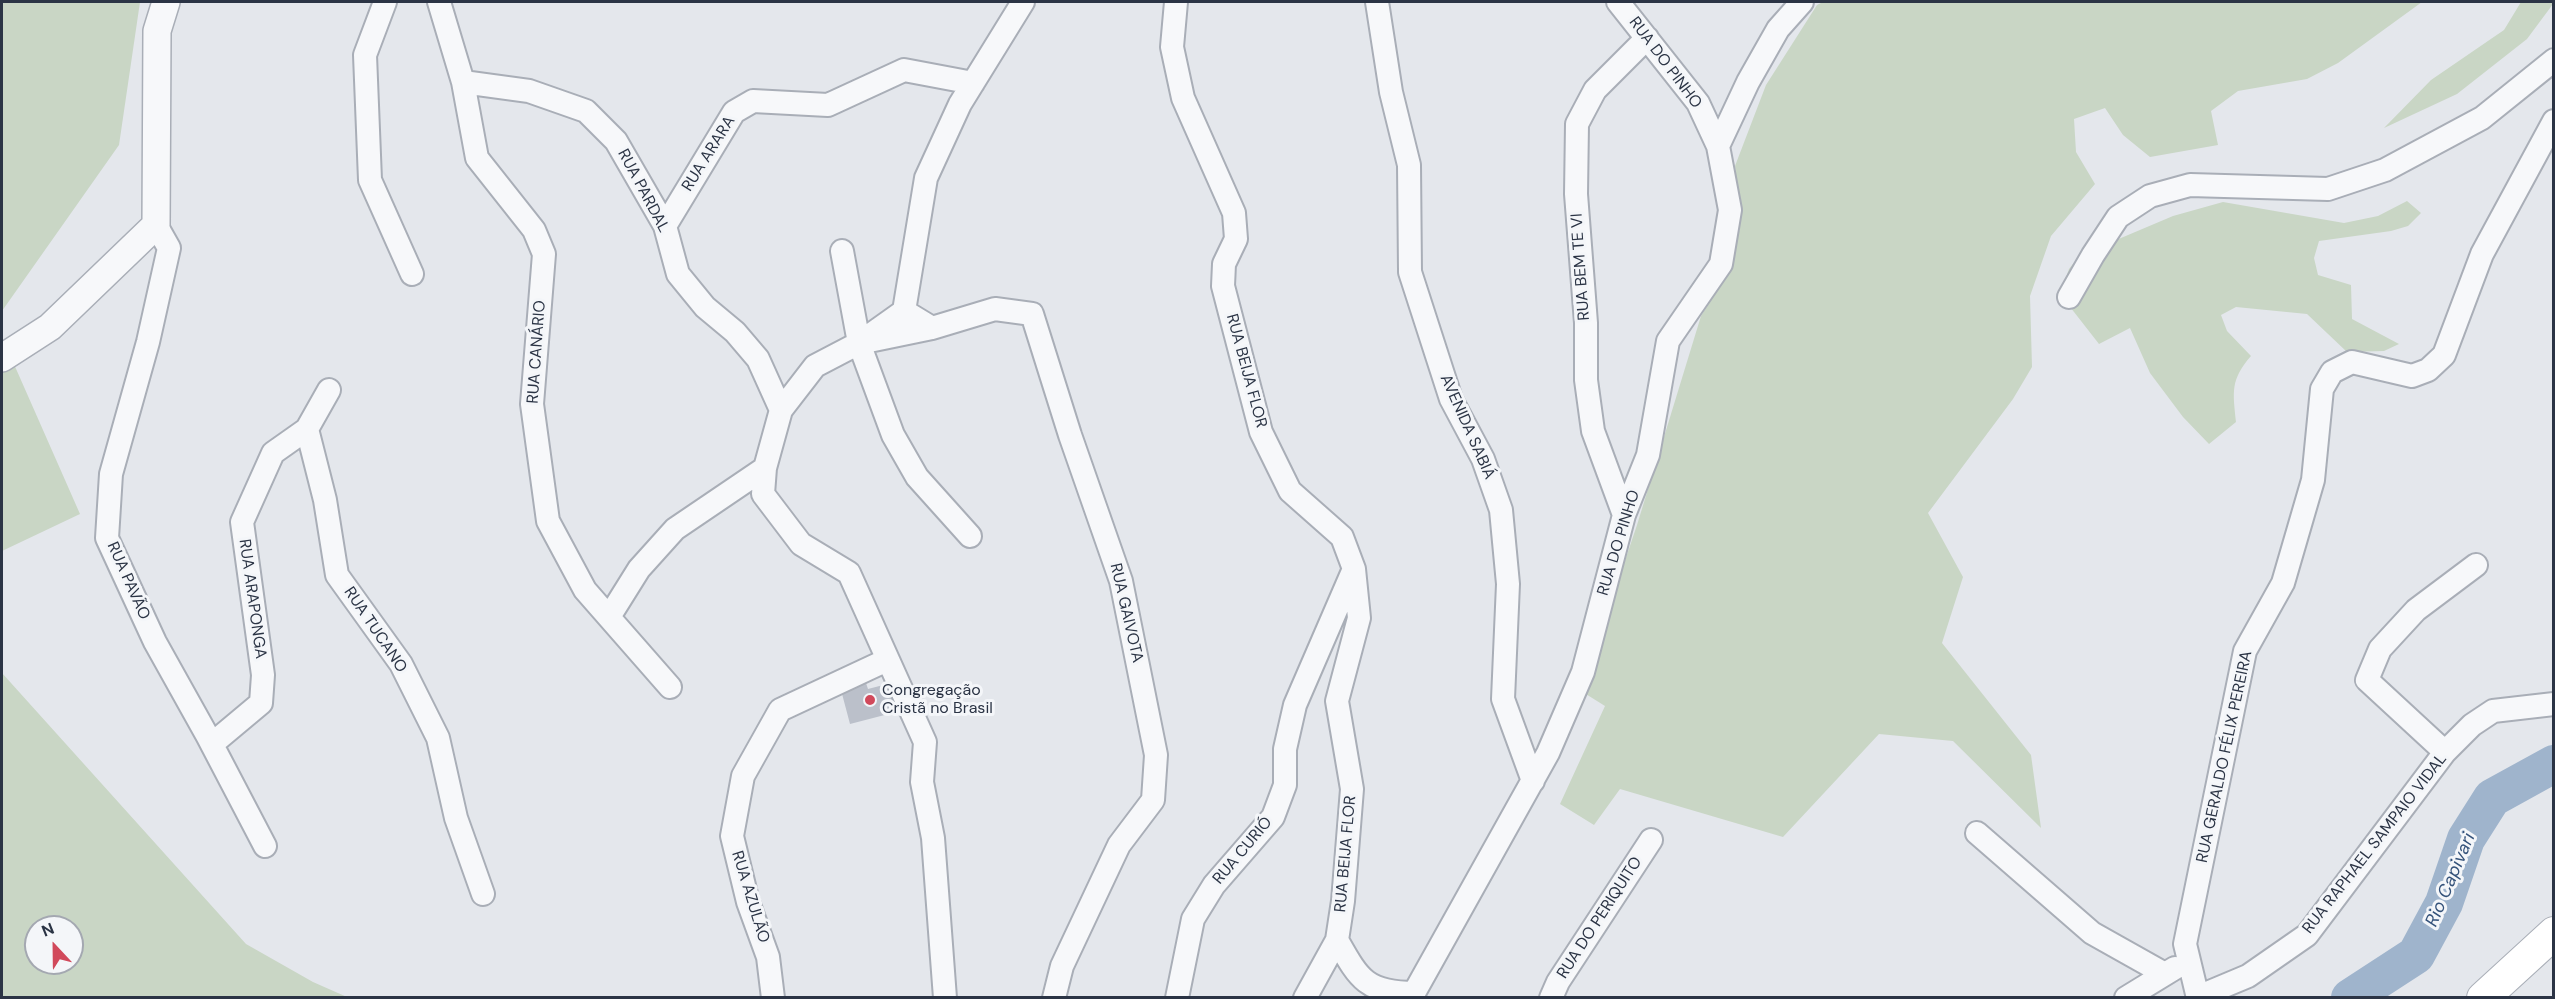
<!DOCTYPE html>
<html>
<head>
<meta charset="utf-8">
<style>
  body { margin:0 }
  #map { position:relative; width:2555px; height:999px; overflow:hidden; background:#e4e7ec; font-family:"DM Sans",sans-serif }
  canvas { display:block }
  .frame { position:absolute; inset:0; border:3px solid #2b3445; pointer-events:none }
  .north { position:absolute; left:24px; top:915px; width:60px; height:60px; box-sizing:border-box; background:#f4f6f9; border:2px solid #a4a8b1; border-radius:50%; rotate:338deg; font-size:16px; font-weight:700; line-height:24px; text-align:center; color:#2b3445 }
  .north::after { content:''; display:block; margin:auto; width:21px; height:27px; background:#d1495b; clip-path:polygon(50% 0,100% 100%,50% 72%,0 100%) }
</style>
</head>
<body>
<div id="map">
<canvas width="2555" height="999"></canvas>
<div class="frame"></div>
<div class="north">N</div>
</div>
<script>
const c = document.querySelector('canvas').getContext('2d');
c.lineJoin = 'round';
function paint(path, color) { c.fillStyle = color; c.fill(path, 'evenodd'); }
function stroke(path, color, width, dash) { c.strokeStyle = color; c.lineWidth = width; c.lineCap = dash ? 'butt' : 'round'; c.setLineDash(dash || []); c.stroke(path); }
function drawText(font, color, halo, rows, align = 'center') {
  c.font = font + ' "DM Sans",sans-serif'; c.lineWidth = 6; c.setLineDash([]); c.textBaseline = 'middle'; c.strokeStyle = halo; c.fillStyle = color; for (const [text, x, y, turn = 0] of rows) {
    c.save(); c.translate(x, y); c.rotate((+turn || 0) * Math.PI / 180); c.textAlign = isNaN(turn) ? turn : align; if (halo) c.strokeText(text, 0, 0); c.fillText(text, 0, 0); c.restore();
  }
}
const green = new Path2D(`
  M2,2H140L119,145L2,311Z
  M1823,2H2422L2338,63L2307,79L2238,91L2211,111L2218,145L2150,157L2123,135L2105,108L2074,119L2076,152L2095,184L2051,236L2030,296L2032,367L2013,399L1928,513L1963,577L1942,643L2031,755L2041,828L1953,741L1879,734L1783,837L1620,789L1594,825L1560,804L1605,706L1581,691L1637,525L1701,316L1727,275L1740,228L1735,166L1766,85L1817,5Z
  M2521,2H2553V4L2527,39L2457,94L2384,128L2431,80L2504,30Z
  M2407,201L2421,213L2408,226L2391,231L2319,241L2314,258L2318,275L2351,285L2352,319L2399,344L2384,351L2347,352L2307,314L2236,307L2221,315L2227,331L2251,356C2230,380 2233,392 2236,422L2209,444L2183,417L2150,373L2130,328L2099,344L2067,303L2063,286L2069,269L2079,256L2095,249L2173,216L2223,202L2344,223L2378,216Z
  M2,337L80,514L2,551Z
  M2,673L246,944L313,982L347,997H2ZM36,927H72V963H36Z`);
const river = new Path2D(`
  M2350,998L2416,955L2444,903L2466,839L2492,798L2554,764`);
const building = new Path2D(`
  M866,683L868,689L891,683L900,711L850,724L841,690Z`);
const minor = new Path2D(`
  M385,2L365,55L370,180L412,274
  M439,2L463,82L477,158L534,230L544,254L532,404L548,521L585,590L670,687
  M1176,2L1172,47L1183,98L1234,213L1236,239L1224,264L1223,286L1261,432L1290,491L1342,537L1354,569L1359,618L1337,701L1352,789L1343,901L1337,940L1305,998
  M1377,2L1391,92L1409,165L1410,272L1451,399L1483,459L1501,510L1508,584L1503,699L1533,781
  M463,82L529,91L586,111L616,141L665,226L678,274L705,307L735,332L758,359L781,410
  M1718,146L1748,82L1778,29L1802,2
  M156,225L169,248L148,342L111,474L107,538L155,642L208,737L265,846
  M665,226L734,112L753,101L828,105L904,70L973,83
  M842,251L859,343L893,435L917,477L970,536
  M2069,297L2093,255L2118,217L2150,196L2190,185L2328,189L2385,170L2482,118L2554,60
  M904,311L932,328L995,309L1032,314L1070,435L1121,581L1156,755L1153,800L1119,845L1062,966L1054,998
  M904,311L859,343L815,366L781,410L765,468L763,494L801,544L849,573L925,742L922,782L933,838L945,998
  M904,311L926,178L960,104L1023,2
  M869,341L932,328
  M307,429L325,500L337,575L401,664L438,738L456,818L483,894
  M1624,515L1593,431L1586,380V323L1576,194L1577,124L1595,90L1647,38
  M609,617L639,569L675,529L765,468
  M212,744L261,703L263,675L242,522L273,453L307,429L329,390
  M2445,752L2367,680L2380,649L2416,610L2476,565
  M1977,833L2092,933L2165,974
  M1337,940C1359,979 1366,993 1414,993L1548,753L1583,672L1624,515L1648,455L1668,341L1721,264L1730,210L1718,146L1698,103L1618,2
  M2198,997L2248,976L2307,935L2445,752L2472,725L2493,711L2554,704
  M773,998L768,957L748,902L732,836L743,776L780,710L887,660
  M1177,998L1193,919L1214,885L1273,817L1285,785V749L1295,705L1353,571
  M1551,998L1558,982L1651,840
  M2126,998L2175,968
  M2198,998L2185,944L2245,651L2283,583L2313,480L2322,389L2332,372L2352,362L2412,376L2428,370L2444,355L2482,254L2554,121`);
const tertiary = new Path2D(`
  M2,358L50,327L156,225L157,31L166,2`);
const secondary = new Path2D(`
  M2483,998L2554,933`);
const markers = [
  [870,700,6,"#d1495b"]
];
const streetNames = [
  ["RUA DO PINHO",1665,63,53],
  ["RUA ARARA",709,154,-58],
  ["RUA PARDAL",643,191,62],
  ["RUA BEM TE VI",1581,267,-94],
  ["RUA CANÁRIO",537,352,-86],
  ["RUA BEIJA FLOR",1246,371,75],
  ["AVENIDA SABIÁ",1467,427,66],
  ["RUA DO PINHO",1619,543,-73],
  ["RUA PAVÃO",128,581,66],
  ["RUA ARAPONGA",252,599,82],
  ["RUA GAIVOTA",1126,613,77],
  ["RUA TUCANO",375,630,56],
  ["RUA GERALDO FÉLIX PEREIRA",2225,757,-78],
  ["RUA RAPHAEL SAMPAIO VIDAL",2375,844,-52],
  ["RUA CURIÓ",1243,851,-50],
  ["RUA BEIJA FLOR",1346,854,-85],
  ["RUA AZULÃO",750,897,73],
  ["RUA DO PERIQUITO",1600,918,-57]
];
const poiNames = [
  ["Congregação",882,691],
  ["Cristã no Brasil",882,709]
];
const waterNames = [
  ["Rio Capivari",2451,880,-67]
];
paint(green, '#c9d6c5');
stroke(river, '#9fb4cc', 38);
paint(building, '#bbc0ca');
stroke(minor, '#a9aeb7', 26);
stroke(tertiary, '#a9aeb7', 30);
stroke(secondary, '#a9aeb7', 34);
stroke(minor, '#f7f8fa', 22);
stroke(tertiary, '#f7f8fa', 27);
stroke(secondary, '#fff', 32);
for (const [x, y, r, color] of markers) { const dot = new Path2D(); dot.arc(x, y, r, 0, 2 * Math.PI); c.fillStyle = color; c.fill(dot); stroke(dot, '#f4f6f9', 2); }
drawText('16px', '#2b3445', '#f4f6f9', streetNames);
drawText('16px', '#2b3445', '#f4f6f9', poiNames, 'left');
drawText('italic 18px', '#34527a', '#f4f6f9', waterNames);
</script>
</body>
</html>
